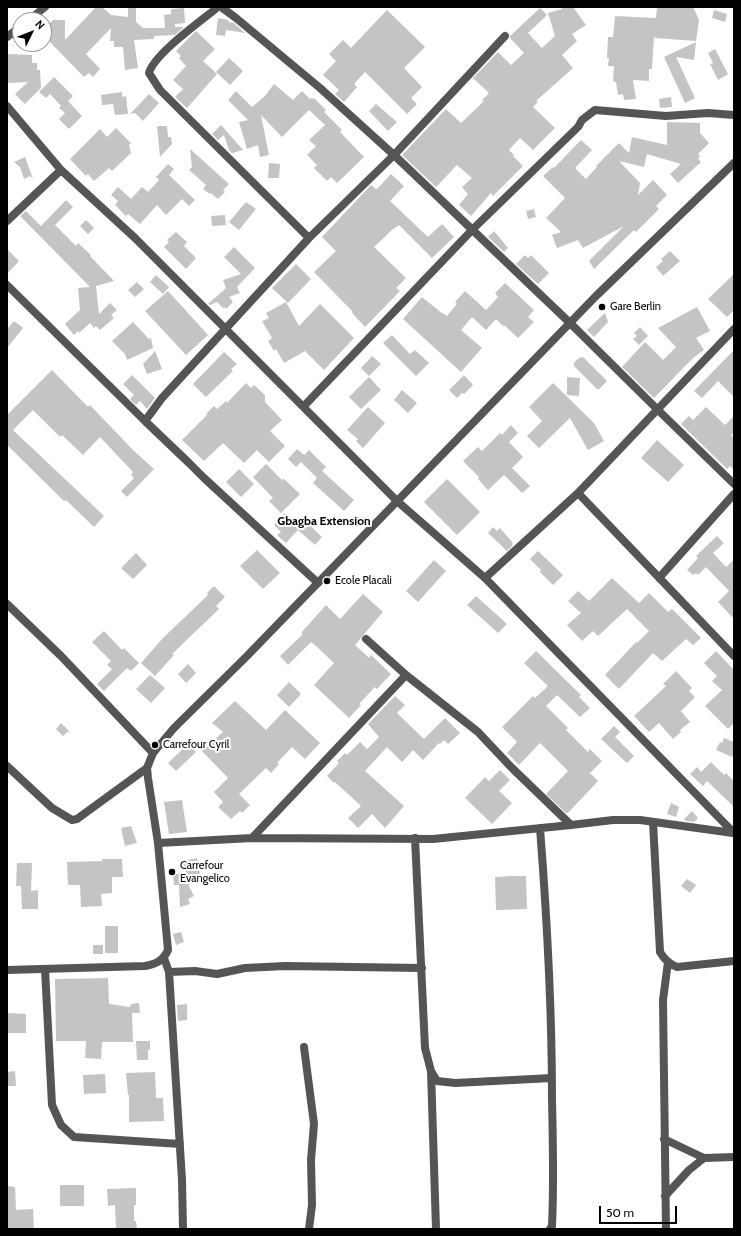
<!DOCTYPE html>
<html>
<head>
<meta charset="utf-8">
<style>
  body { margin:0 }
  #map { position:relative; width:741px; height:1236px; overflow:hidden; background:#fff; font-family:Cabin,sans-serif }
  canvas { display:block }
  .frame { position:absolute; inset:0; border:8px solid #000; pointer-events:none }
  .north { position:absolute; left:12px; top:12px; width:40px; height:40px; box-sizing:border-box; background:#fff; border:1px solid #999; border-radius:50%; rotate:47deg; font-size:11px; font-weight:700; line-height:16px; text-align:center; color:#000 }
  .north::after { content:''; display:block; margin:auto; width:14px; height:18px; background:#000; clip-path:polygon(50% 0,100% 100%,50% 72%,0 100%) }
  .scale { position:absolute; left:599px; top:1206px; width:78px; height:18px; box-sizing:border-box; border:2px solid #000; border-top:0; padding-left:5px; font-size:12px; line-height:14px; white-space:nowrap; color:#000; -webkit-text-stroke:3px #fff; paint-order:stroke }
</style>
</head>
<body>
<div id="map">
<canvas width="741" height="1236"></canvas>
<div class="frame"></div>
<div class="north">N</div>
<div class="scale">50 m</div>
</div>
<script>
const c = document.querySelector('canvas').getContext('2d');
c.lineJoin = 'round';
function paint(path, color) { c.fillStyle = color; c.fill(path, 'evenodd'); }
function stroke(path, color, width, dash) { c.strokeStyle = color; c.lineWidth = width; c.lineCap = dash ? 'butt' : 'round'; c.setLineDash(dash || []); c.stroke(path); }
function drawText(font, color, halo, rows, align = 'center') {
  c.font = font + ' Cabin,sans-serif'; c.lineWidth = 4; c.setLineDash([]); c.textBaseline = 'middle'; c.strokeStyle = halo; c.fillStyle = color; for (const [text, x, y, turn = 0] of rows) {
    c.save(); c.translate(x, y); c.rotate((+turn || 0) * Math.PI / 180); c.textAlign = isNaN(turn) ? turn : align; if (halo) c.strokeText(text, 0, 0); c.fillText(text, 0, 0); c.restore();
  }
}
const building = new Path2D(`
  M96,7H102L111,15L128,17V7H136V22L143,28H165L164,15L171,14V9L184,8L185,23L175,24V27H184L175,35L154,36V39L134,40L138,68L125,70L123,47H114V41H110L111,28L86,54L100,69L93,77L89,73L84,77L44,36V29L53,20H65V40Z
  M561,7H573L586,25L572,34L577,41L562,55L573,68L536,101L538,102L533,107L555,128L533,150L520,138L509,150L514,155L513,156L523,166L493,196L491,193L471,216L459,205L468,194L462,187L472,178L457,165L436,187L402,155L446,109L461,123L484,101L482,100L489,93L473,78L498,52L511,65L524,53L510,38V36L540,8L547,15L528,33L542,48L555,36L548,13L562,9Z
  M657,7H693L699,20L696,41L655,38L654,36L652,69H649V81L633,80L636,99L624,100L623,94L618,95L616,82L613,81L614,66H608L609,58H607L608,37H613L615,16L656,18Z
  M387,10L425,47L404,68L422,87L411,98L417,104L407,114L365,72L354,84L357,87L344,102L335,94L339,90L323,75L336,61L329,54L343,40L351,48Z
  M714,10L727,14L725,22L712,18Z
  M218,18L229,20L228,22L234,23L245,33L226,30L225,36L216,35Z
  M196,31L215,49L203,61L217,74L187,108L175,97L183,89L173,80L186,66L179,58L181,56L176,51Z
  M696,42L694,60L676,57L695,98L685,103L664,57Z
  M715,49L728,74L718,80L710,64L713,63L708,53Z
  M7,54L32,55V63H37V70H40L41,88L25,104L15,94L28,82L7,83Z
  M229,58L243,71L230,85L216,72Z
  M54,77L73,96L68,101L82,116L69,129L59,119L65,113L59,108L61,106L50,94L46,98L39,92Z
  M274,84L293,100L302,91L310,99L311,98L312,99L314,98L326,110L324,112L342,130L340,132L364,157L337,183L331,177L327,181L314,168L317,165L307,155L316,146L309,140L325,125L309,110L282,137L261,115L269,155L260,157L258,145L247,149L239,122L248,120L228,100L236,91L252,107L264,97Z
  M122,92V97L126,96L128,114L115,115L113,104L102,105L101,95Z
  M149,94L159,103L143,121L135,113L130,114Z
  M671,97L672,107L660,108L659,99Z
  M376,104L397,122L388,131L369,111Z
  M667,122L700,123V133L709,143L698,154L700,156L698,159L701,162L678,183L670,174L681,164L647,154L644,167L619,161L640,183L638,195L653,180L667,195L656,206L659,209L636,232L634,230L594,269L589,261L624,226L583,248L578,240L557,248L552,235L561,232L546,218L565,198L543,176L553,167L554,168L581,140L592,150L575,168L586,179L597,167L596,166L619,143L629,153L632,137L667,145Z
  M221,125L243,150L232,153L229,150L224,135L218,140L212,134Z
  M157,126H167L168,137H171L172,144L160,157Z
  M116,128L131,143L129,145L131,153L112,171L109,168L94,181L88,174L86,176L70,159L100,129L107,137Z
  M190,149L229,184L223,190L225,192L218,199L211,193L210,194L203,189L206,185L189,170L192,167Z
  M25,157L33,179L30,176L24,179L20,167L14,162Z
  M269,163L280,164L279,178H268Z
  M168,164L174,169L169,175L195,200L189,206L182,199L166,215L157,205L140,224L128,214L126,216L115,205L118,201L111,195L118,187L131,199L142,187L148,192L159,180L156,177Z
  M391,174L404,186L390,201L428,237L442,224L454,237L432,258L399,225L393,229L374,247L406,278L396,288L400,291L365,327L352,313L353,312L314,272L336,251L322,237L371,185L376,189L378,188Z
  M66,200L73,207L55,225L76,246L78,243L91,255L90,256L114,281L96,286L99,314L110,303L117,310L111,315L114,318L100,330L96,326L94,328L90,323L79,333L78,331L74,335L65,324L80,310L78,288L90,287L20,216L26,211L41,226Z
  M246,202L256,209L239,230L229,222Z
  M534,209L536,217L528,219L526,211Z
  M225,215L226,225L212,226L211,216Z
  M86,220L94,228L88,234L80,226Z
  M494,231L508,248L504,252L488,237Z
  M176,232L187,242L184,246L196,258L186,269L164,247L169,242L167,240Z
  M234,247L255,268L237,287L240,293L229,297L233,302L226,309L225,307L223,308L217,302L210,305L208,304L226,288L223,280L241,274L224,257Z
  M7,249L19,261L7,274Z
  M670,251L680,261L663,276L656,267L663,261L661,259Z
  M525,255L528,258L531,255L549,273L538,284L516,264Z
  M296,264L311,279L288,303L272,288Z
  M734,274V310L727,317L708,299Z
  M156,275L169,287L163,294L150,282Z
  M137,282L144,289L135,297L128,290Z
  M505,283L534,310L528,317L534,322L518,338L504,325L503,326L496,319L486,330L472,317L461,330L482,348L461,372L403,319L422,297L443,314V313L447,316L457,304L455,302L465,291L486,310L498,297L495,293Z
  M168,291L208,335L186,355L145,311Z
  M286,302L299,326L320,304L354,338L324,370L305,351L284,363L276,349L274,351L268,341L272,338L262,321L269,318L266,313Z
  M697,307L710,331L696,338L704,350L693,358L654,398L622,367L645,342L663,360L676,347L658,328Z
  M605,313L608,322L594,337L587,330Z
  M14,321L23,328L7,348V329Z
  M133,322L149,339L151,338L153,348L127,360L125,354L112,341Z
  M640,327L648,336L639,345L633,339L637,336L634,333Z
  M392,335L410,354L415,350L429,363L416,376L383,343Z
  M734,350V397L718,381L702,398L694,391Z
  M155,351L162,369L147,374L143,364Z
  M224,352L237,364L231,369L233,371L206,397L193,384Z
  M372,356L381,364L369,376L361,368Z
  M583,357L607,381L598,390L574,366V363L579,358Z
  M52,370L88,407L90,405L133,450L154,469L127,497L121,491L134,478L131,475L133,472L100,437L83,455L62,435L60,437L33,410L13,430L104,516L94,527L66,500L64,501L7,445V415Z
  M132,375L155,398L147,409L140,401L136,405L130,399L134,395L123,384Z
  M464,375L473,385L464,394L462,393L457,398L449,390Z
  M369,377L381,390L361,409L349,397Z
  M567,377L580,378L579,396L567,395Z
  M246,383L251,388L254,385L265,395V402L282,420L270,431L285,446L269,462L257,450L244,463L223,443L204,461L182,440L207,415L206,414L214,406L217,409L226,401L227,403Z
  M553,383L594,423L604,441L588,450L570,418L539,448L527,436L542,421L529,407Z
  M402,390L417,403L408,413L394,400Z
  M368,407L385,423L363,448L356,441L358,439L347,430Z
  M706,407L725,425L734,416V433L731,435L734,438V470L730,466L727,469L681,424L689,416L693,420Z
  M511,425L518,433L509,442L523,457L512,468L530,486L522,493L504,475L488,490L478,479L479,477L463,461L478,447L482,451L500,433L502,435Z
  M657,440L684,465L668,482L641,458Z
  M297,449L304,455L309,450L326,467L322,471L354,500L344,511L313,483L317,478L301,462L296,467L288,459Z
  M266,464L282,480L284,479L300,494L281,513L269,501L273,498L253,477Z
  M239,469L254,484L241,497L226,482Z
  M447,479L480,512L457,535L424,502Z
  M284,513L298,525L303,519L322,537L315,545L298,530L286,543L277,535L281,532L274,525Z
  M493,527L497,531L500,528L513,543L512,544L513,545L507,551L488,533Z
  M717,536L724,543L713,553L726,567L734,560V619L718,602L729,591L706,567L698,575L696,573L693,575L687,570L698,558L696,556Z
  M257,550L280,573L263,589L240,566Z
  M538,551L563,575L553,585L540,572L541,570L530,559Z
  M136,553L147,565L133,579L121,568Z
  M434,560L446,571L418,602L406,591Z
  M612,578L639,603L649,593L668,612L672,609L701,638L693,645L686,639L662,661L653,653L619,689L605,675L636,642L637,643L649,631L627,609L598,636L593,631L582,641L567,625L581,613L568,601L578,591L589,601Z
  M214,586L225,597L216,606L219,609L172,654L174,655L155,676L141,663L163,638L208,595L207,593Z
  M363,594L383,612L355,645L369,658L371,655L391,674L377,689L375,687L359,704L361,705L349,718L314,685L334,663L316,646L311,642L288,665L280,656L303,634L301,633L326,605L340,619Z
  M476,596L507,624L498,633L467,605Z
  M104,631L122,650L124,648L139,663L131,671L127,668L104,691L97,684L112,669L107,665L111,661L92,642Z
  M536,651L581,695L579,697L590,708L580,717L557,695L546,706L568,728L566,730L588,752L590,749L602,761L590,773L598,781L568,813H566L546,794L568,771L540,743L519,765L507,753L517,742L502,727L533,696L535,698L548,686L524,663Z
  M716,651L734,670V723L728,729L705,706L722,690L712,681L717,676L704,663Z
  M188,664L196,673L186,683L178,674Z
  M676,671L692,688L689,691L695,697L681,711L690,722L680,730L681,732L673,739L659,723L649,732L634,716L666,686L663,684Z
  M150,675L165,688L151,703L136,689Z
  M289,682L301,694L289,707L277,695Z
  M395,696L405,705L397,713L424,739L445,718L460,733L448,744L444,740L440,744L439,743L423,760L413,750L402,762L387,747L365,771L404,806L385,828L372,814L358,828L348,818L361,806L335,782L334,783L327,776L339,763L337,761L345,753L347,755L360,742L367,749L379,737L368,724Z
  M235,701L266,730L285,710L320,743L305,759L292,747L277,763L279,764L271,773L266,768L239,794L250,805L242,813L240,811L231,819L218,807L223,802L214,792L228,778L202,751L223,732L212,723Z
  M61,723L69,731L63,736L56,729Z
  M614,726L620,732L615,737L634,756L627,763L601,739Z
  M724,738L734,742V752L732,757L716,750L720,742L722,743Z
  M188,744L196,752L176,771L168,763Z
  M711,762L724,775L726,773L734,781V807L707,781L703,786L690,774L697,767L701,772Z
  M500,770L510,780L499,791L512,803L492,824L465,798L485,777L489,781Z
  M182,800L187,832L169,834L164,802Z
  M671,803L679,807L676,817L667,814Z
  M692,811L698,818L694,822L686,821L684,819Z
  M131,826L137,843L125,846L121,828Z
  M197,858L200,874L188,876L189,886L194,896L188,899L190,904L180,907L179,885H174L173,874L186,873L183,861Z
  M102,859H122L123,877H112V893L101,894L102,906L81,907L80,885H68L67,862L102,861Z
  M17,863H32L31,891L38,890V909H22L21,886H16Z
  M511,876H526L527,909L496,910L495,877Z
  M687,879L696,885L690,893L681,886Z
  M105,926H118V953H105Z
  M181,932L184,942L176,945L173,934Z
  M93,945H103V954H93Z
  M108,978L109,1004L130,1007L131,1004L139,1003L140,1013H132L133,1042H102L101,1059L85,1058L86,1041H56L55,979Z
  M187,1004V1020L178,1021L177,1005Z
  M7,1013L26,1014V1033H7Z
  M136,1041H150V1050H148V1060H137Z
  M15,1071L16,1086H7V1072Z
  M155,1072L156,1098H163L164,1121L129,1122V1095H128L126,1073Z
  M105,1074L106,1093L84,1094L83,1075Z
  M60,1185H84V1206H60Z
  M7,1186L15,1187L16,1210L33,1209L34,1229H7Z
  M136,1188V1205H134V1221H136L137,1229H116L115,1205L108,1206L107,1189Z`);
const minor = new Path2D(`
  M218,7C201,21 154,54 149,73L160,90L309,238
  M221,7L236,18L320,88L394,155L570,323L658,410L734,484
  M29,20L45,7
  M7,37L20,27
  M7,106L61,170L135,238L397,501L485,578L733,832L734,831
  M7,221L61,170
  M7,285L145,421
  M304,406L473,229L578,127L582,120L595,110L666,116L708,113L734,115
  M578,493L734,656
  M485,578L578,493L734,329
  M659,578L734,494
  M318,583L204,478L189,463L145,421L162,398L309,238L394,155L505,36
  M7,604L61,656L153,753
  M366,639L406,675L478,732L511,767L571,825
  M7,766L52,808L72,820L77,819L147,768
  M653,822L660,952C664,959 669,964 677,967L734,961
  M540,828C547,918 552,1008 552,1099C553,1141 554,1184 552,1226L550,1229
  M252,838L406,675
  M415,838L425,1048L431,1071L437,1081L455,1083L552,1078
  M158,843L252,838L433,839L571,825L613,820H640L733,833
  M164,958L169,972L182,1180L183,1229
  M45,969L52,1105L61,1125L74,1137L180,1144
  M169,972L195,971L217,974L245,968L285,966L422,968
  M304,1047L314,1124L311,1160L312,1205L309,1229
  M431,1071L436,1229
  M664,1139L704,1158L734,1157
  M665,1196L689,1170L704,1158
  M666,1229L663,1000L668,962`);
const tertiary = new Path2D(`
  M7,970L145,966C156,964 163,961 168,950L158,843L148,778L147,768L153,753L174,728L246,657L596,296L734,163`);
const markers = [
  [602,307,4,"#000"],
  [327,581,4,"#000"],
  [155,745,4,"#000"],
  [172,872,4,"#000"]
];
const poiNames = [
  ["Gare Berlin",610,307],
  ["Ecole Placali",335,581],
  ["Carrefour Cyril",163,745],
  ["Carrefour",180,866],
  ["Evangelico",180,879]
];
const neighbourhoodNames = [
  ["Gbagba Extension",324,521]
];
paint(building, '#c4c4c4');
stroke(minor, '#555', 8);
stroke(tertiary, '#555', 8);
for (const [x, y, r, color] of markers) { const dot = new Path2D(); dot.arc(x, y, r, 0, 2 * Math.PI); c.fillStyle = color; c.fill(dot); stroke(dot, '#fff', 1.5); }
drawText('11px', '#000', '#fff', poiNames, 'left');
drawText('bold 12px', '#000', '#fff', neighbourhoodNames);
</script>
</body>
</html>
